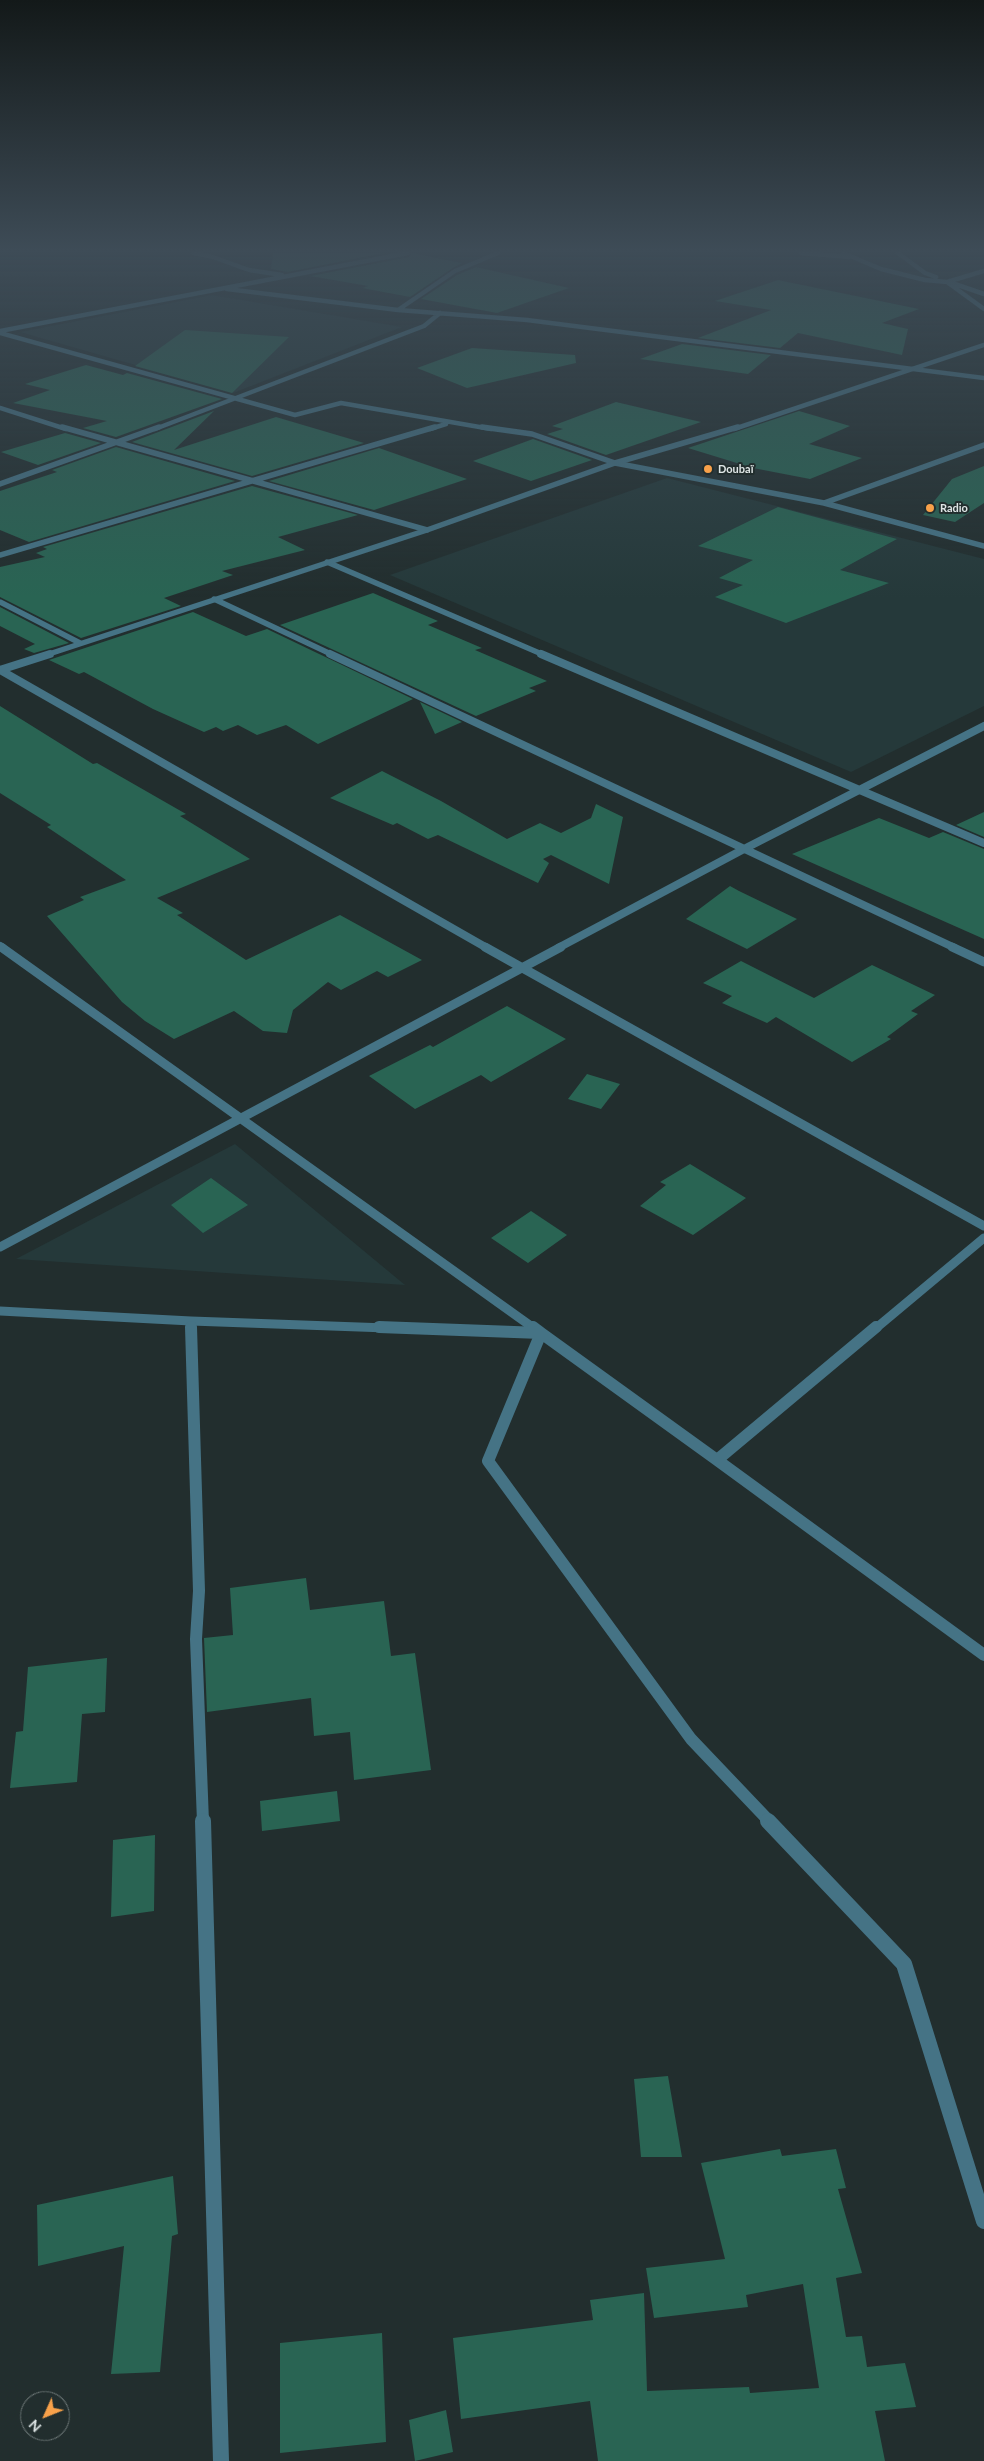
<!DOCTYPE html>
<html>
<head>
<meta charset="utf-8">
<style>
  body { margin:0 }
  #map { position:relative; width:984px; height:2461px; overflow:hidden; background:#222e2e; font-family:Lato,sans-serif }
  canvas { display:block }
  .north { position:absolute; left:20px; top:2391px; width:50px; height:50px; box-sizing:border-box; background:#222e2e; border:1px solid #6d7777; border-radius:50%; rotate:226deg; font-size:14px; font-weight:700; line-height:20px; text-align:center; color:#dee5e5 }
  .north::after { content:''; display:block; margin:auto; width:18px; height:22px; background:#f8a14a; clip-path:polygon(50% 0,100% 100%,50% 72%,0 100%) }
</style>
</head>
<body>
<div id="map">
<canvas width="984" height="2461"></canvas>
<div class="north">N</div>
</div>
<script>
const c = document.querySelector('canvas').getContext('2d');
c.lineJoin = 'round';
function paint(path, color) { c.fillStyle = color; c.fill(path, 'evenodd'); }
function stroke(path, color, width, dash) { c.strokeStyle = color; c.lineWidth = width; c.lineCap = dash ? 'butt' : 'round'; c.setLineDash(dash || []); c.stroke(path); }
function drawText(font, color, halo, rows, align = 'center') {
  c.font = font + ' Lato,sans-serif'; c.lineWidth = 4; c.setLineDash([]); c.textBaseline = 'middle'; c.strokeStyle = halo; c.fillStyle = color; for (const [text, x, y, turn = 0] of rows) {
    c.save(); c.translate(x, y); c.rotate((+turn || 0) * Math.PI / 180); c.textAlign = isNaN(turn) ? turn : align; if (halo) c.strokeText(text, 0, 0); c.fillText(text, 0, 0); c.restore();
  }
}
const built = new Path2D(`
  M212,295L402,327L233,393L20,332Z
  M667,478L984,559V706L851,772L390,575Z
  M235,1144L405,1285L16,1259Z`);
const building = new Path2D(`
  M273,253H384L288,272L271,269Z
  M412,253L462,263L453,268L410,297L362,288L368,286L310,276L409,257Z
  M476,267L569,288L497,313L421,299L457,275Z
  M778,280L919,309L882,323L908,329L902,355L798,333L780,348L698,338L771,310L715,301Z
  M185,330L289,337L232,393L135,366Z
  M682,344L771,355L748,374L640,359Z
  M472,348L575,355L576,363L467,388L417,368Z
  M86,365L123,375L127,373L222,399L116,437L83,428L107,421L13,403L50,390L25,384Z
  M616,402L701,422L606,455L547,434L563,429L552,426Z
  M214,411L174,450L276,417L364,443L252,476L132,442Z
  M799,411L850,426L809,444L862,458L810,479L753,468L688,448Z
  M65,433L101,443L38,465L1,452Z
  M533,439L592,460L531,481L473,461Z
  M116,447L235,481L29,542L0,530V491L57,472L52,470Z
  M379,448L467,479L374,510L269,481Z
  M984,466V503L955,522L923,515L952,479Z
  M252,486L358,515L278,537L305,550L222,571L233,575L164,598L181,606L81,638L0,597V567L45,557L36,553L47,549L43,547Z
  M778,507L897,539L840,570L889,583L786,623L715,597L743,585L719,578L753,560L698,546Z
  M373,593L438,621L428,625L482,648L475,650L547,681L529,688L536,691L476,716L280,625Z
  M0,607L69,643L34,653L24,649L35,644L0,626Z
  M193,612L246,636L267,629L413,699L318,744L286,725L257,735L238,725L223,731L216,727L204,732L153,709L84,672L79,674L49,660Z
  M420,702L462,722L435,734Z
  M0,706L93,764L97,763L186,814L180,816L250,859L157,898L183,913L177,915L246,960L340,915L422,960L388,977L377,971L341,990L328,982L293,1010L287,1033L263,1031L234,1011L174,1039L145,1021L122,1002L47,916L84,900L80,897L126,880L47,827L51,825L0,793Z
  M382,771L441,801L507,839L540,823L561,833L591,818L596,804L623,817L609,884L551,855L543,859L549,863L538,883L438,835L428,839L397,823L393,825L330,798Z
  M984,812V837L956,825Z
  M879,818L929,838L943,832L984,849V939L792,854Z
  M730,886L739,891L797,919L747,949L686,919Z
  M741,961L814,998L872,965L935,995L911,1011L918,1014L887,1037L891,1039L852,1062L776,1017L767,1023L722,1003L732,996L703,983Z
  M507,1006L566,1039L491,1082L481,1075L415,1109L369,1076L430,1045L433,1047Z
  M587,1074L620,1084L601,1109L568,1099Z
  M690,1164L746,1198L693,1235L640,1206L666,1185L660,1182Z
  M211,1178L248,1205L203,1233L171,1205Z
  M531,1211L567,1235L528,1263L491,1238Z
  M306,1578L310,1610L384,1601L391,1656L415,1653L431,1770L354,1780L350,1732L314,1736L311,1698L207,1712L204,1638L233,1635L230,1588Z
  M107,1658L105,1712L82,1714L77,1782L10,1788L16,1732L23,1731L28,1667Z
  M337,1791L340,1821L262,1831L260,1801Z
  M155,1835L154,1911L111,1917L113,1840Z
  M668,2076L682,2157H641L634,2079Z
  M780,2149L782,2156L836,2149L846,2188L838,2189L862,2273L836,2278L846,2337L862,2336L867,2367L905,2363L916,2407L875,2411L885,2461H598L590,2401L461,2419L453,2338L593,2320L590,2300L644,2293L647,2391L749,2387L750,2393L819,2388L803,2284L746,2295L748,2307L654,2318L646,2268L725,2259L701,2163Z
  M173,2176L178,2234L172,2236L160,2372L111,2374L124,2246L38,2266L37,2205Z
  M382,2333L386,2442L280,2453V2343Z
  M446,2410L453,2452L415,2461L409,2420Z`);
const minorFar5 = new Path2D(`
  M194,253L213,257L249,270L282,275
  M801,253L849,257
  M843,253L881,269L925,280L947,282L984,309
  M898,253L925,273L936,277
  M947,282L984,271
  M952,283L984,294
  M227,289L398,310L527,320L984,378
  M398,310L455,271L498,253
  M0,331L408,253
  M0,333L295,415L341,403L491,429
  M0,408L66,429
  M155,429L424,326L440,313
  M430,429L446,424`);
const minorFar4 = new Path2D(`
  M62,427L427,530
  M482,427L532,434L615,463L824,503L984,546
  M0,484L159,427
  M824,503L984,445
  M0,555L435,427
  M327,562L544,655
  M214,599L333,655
  M0,602L80,643`);
const minorFar3 = new Path2D(`
  M330,654L955,948
  M541,654L984,843
  M0,670L487,948
  M0,946L3,948
  M558,948L744,849L984,726`);
const minorFar2 = new Path2D(`
  M1,947L535,1329
  M485,947L984,1226
  M952,947L984,962
  M0,1247L561,947
  M0,1311L191,1321L415,1329
  M191,1321V1329
  M875,1329L984,1238`);
const minorFar1 = new Path2D(`
  M191,1327L199,1591L196,1639L203,1822
  M379,1327L541,1333L717,1460L876,1327
  M533,1327L541,1333L488,1461L691,1739L770,1822
  M717,1460L984,1655`);
const minor = new Path2D(`
  M203,1821L221,2461
  M768,1821L904,1964L984,2221`);
const tertiaryFar2 = new Path2D(`
  M734,429L984,345`);
const tertiaryFar1 = new Path2D(`
  M46,655L427,530L615,463L738,427`);
const tertiary = new Path2D(`
  M0,670L50,654`);
const markers = [
  [708,469,5,"#f8a14a"],
  [930,508,5,"#f8a14a"]
];
const farPoinames = [
  ["Doubaï",718,469],
  ["Radio",940,508]
];
paint(built, '#25393a');
paint(building, '#296453');
stroke(minorFar5, '#457385', 4.5);
stroke(minorFar4, '#457385', 5.5);
stroke(minorFar3, '#457385', 8);
stroke(minorFar2, '#457385', 9);
stroke(minorFar1, '#457385', 12);
stroke(minor, '#457385', 16);
stroke(tertiaryFar2, '#457385', 4.5);
stroke(tertiaryFar1, '#457385', 5.5);
stroke(tertiary, '#457385', 8);
const sky = c.createLinearGradient(0, 0, 0, 598);
sky.addColorStop(0, '#131919');
sky.addColorStop(0.42, '#3e4c57');
sky.addColorStop(1, '#3e4c5700');
c.fillStyle = sky;
c.fillRect(0, 0, 984, 598);
for (const [x, y, r, color] of markers) { const dot = new Path2D(); dot.arc(x, y, r, 0, 2 * Math.PI); c.fillStyle = color; c.fill(dot); stroke(dot, '#222e2e', 2); }
drawText('bold 11px', '#dee5e5', '#222e2e', farPoinames, 'left');
</script>
</body>
</html>
